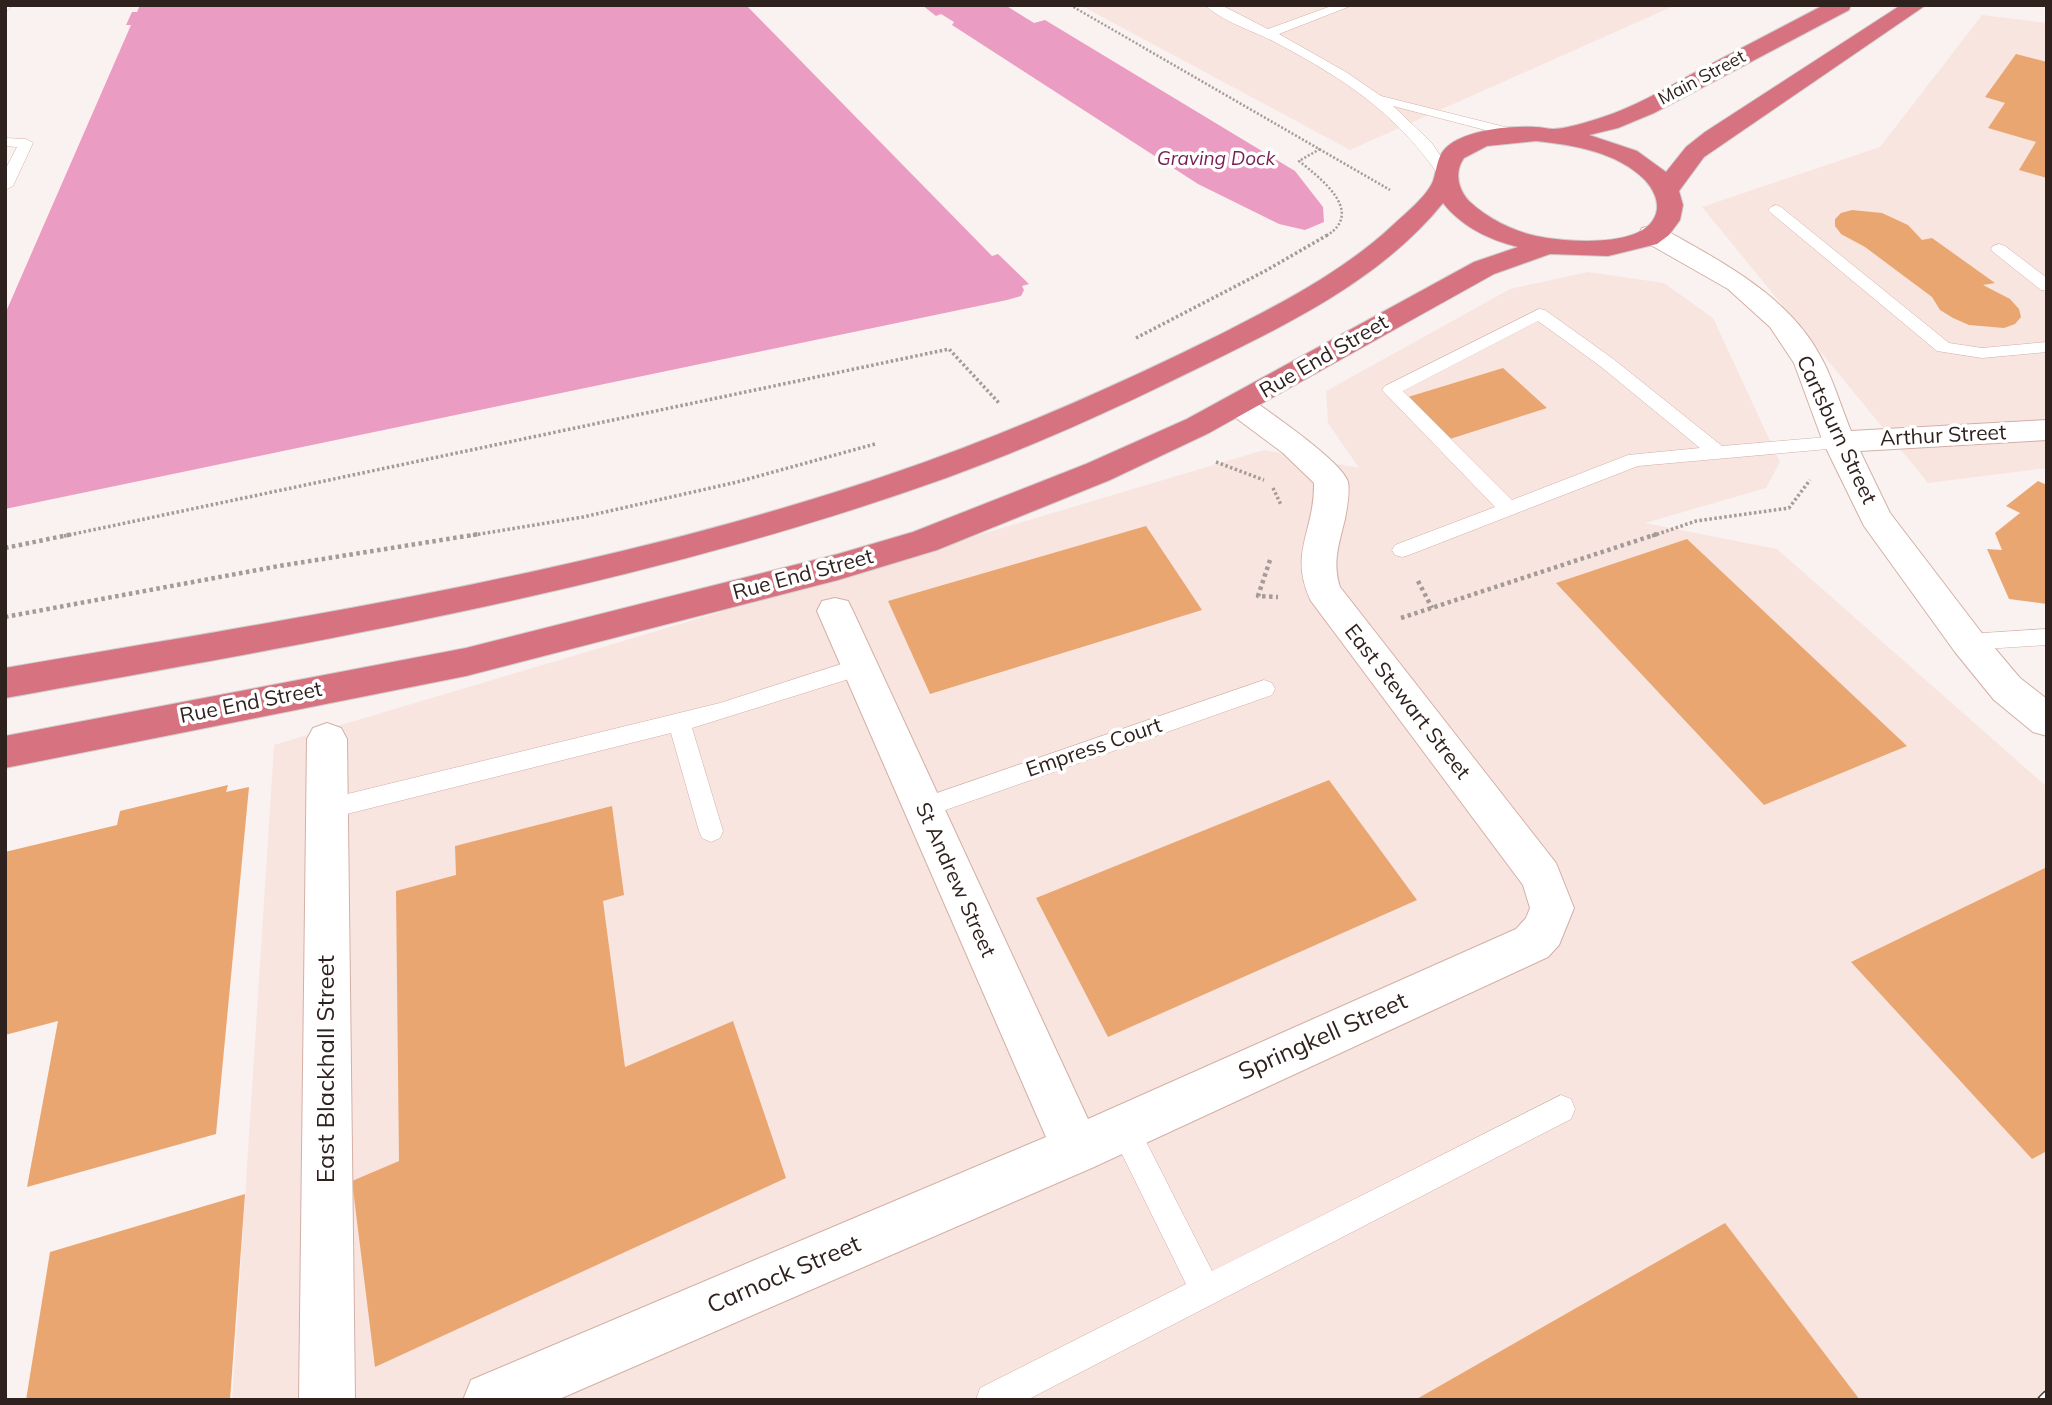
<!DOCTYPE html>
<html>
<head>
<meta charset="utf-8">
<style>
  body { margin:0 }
  #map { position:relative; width:2052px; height:1405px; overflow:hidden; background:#faf2f0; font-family:Mulish,sans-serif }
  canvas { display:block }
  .frame { position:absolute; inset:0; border:7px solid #2f211d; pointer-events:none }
</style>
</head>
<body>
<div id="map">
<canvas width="2052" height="1405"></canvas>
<div class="frame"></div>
</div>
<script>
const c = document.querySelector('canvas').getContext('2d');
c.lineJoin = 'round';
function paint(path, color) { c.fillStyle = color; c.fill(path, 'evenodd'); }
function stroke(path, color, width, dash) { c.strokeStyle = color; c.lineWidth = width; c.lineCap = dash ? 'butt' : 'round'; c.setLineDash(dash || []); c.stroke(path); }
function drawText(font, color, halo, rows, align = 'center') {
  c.font = font + ' Mulish,sans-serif'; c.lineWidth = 7; c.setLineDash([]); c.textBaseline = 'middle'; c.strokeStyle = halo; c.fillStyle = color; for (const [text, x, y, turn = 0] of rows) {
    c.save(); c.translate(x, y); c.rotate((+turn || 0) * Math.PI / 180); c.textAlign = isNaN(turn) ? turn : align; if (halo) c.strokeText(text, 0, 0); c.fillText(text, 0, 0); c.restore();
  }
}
const built = new Path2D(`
  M1080,5H1676L1350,150Z
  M1982,15L2047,23V468L1928,483L1702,207L1880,147Z
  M1588,272L1664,283L1713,318L1780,462L1766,488L1645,523L1777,549L2047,787V1400H232L274,745L1264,450L1359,468L1328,423L1326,391L1510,289Z`);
const water = new Path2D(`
  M140,5H746L992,256L998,254L1029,284L1022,286L1024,290L1021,296L1007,300L5,509V314L131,25H126L132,12H137Z
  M922,5H1005L1034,23L1045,20L1295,171L1323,207L1324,222L1305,230L1279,224L1198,184L952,25L954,22L941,14L936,16Z`);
const building = new Path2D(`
  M2016,54L2047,62V178L2019,170L2036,142L1988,128L2005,103L1985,97Z
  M1852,210L1882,213L1908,225L1922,240L1932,238L1995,283L1983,285L2010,299L2019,309L2021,317L2015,324L2004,328L1969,325L1953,318L1940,310L1932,297L1865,247L1841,234L1835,226V219L1841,213Z
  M1503,368L1547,408L1450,439L1408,397Z
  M2038,481L2047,485V604L2009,599L1987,549L2002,550L1995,533L2020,513L2006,506Z
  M1146,526L1202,610L930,694L888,601Z
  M1687,539L1907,746L1764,805L1556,583Z
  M1329,780L1417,900L1108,1037L1036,898Z
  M228,785L226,792L249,787L216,1134L27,1187L58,1021L5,1035V852L117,825L120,811Z
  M612,806L624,895L603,901L625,1067L733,1021L786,1178L375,1367L352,1181L399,1161L396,891L456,875L455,846Z
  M2047,867V1151L2032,1159L1851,962Z
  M245,1194L230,1400H26L50,1252Z
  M1725,1223L1860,1400H1415Z`);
const pathFar2 = new Path2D(`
  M1070,5L1390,190
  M1320,149L1299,161C1320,178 1366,212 1326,236`);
const pathFar1 = new Path2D(`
  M1136,338L1265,271L1329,234
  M1216,462L1264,480
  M1273,488L1281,505
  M64,536L949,349L999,403
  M468,536L583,517L737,482L875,444
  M1652,536L1696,521L1789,508L1810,480`);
const path = new Path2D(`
  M5,548L73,534
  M1270,560L1258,596L1278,597
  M1418,581L1432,608
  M5,617L279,566L479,534
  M1401,618L1657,534`);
const lane = new Path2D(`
  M5,5H13L5,12Z
  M1205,5H1221L1268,29L1334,5H1353L1279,34L1346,72L1381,96L1521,131L1523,134L1516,138L1393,106L1431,142L1453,174L1450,177H1440C1394,110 1341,77 1271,40C1250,30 1222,21 1205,5Z
  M5,138L26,139L33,143L13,186L5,190V170L17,147L5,146Z
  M1776,205L1781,207L1949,343L1982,348L2047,342V352L1982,358L1937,351L1771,213L1768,210L1771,207Z
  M1999,244L2005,246L2047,278V291L2041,290L1993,252L1991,249L1993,246Z
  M1539,309L1545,310L1612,358L1722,446L1839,436L1846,438L1848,442L1846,446L1839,448L1638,466L1409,555L1402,557L1395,555L1392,550L1395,545L1495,507L1382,390L1385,386ZM1538,321L1600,366L1700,448L1628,455L1512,500L1403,391Z
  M2047,629V645L1968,650L1960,648L1957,642L1960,636L1968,634Z
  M860,658L868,661L871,667L868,673L692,728L723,831L720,838L711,842L702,838L699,831L671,733L327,819L318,816L315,809L318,802L327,799L720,703Z
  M1264,680L1272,683L1275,689L1272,695L923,818L914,815L911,808L914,801Z
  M1561,1095L1571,1099L1575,1109L1571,1119L1027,1400H976L980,1388L1186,1284L1114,1138L1110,1128L1114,1118L1124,1114L1134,1118L1212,1271Z`);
const street = new Path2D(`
  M1652,226L1662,228C1723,263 1793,297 1825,365C1835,386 1842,409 1851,431L2047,420V440L1860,451L1890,513L1981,632L2020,678L2047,699V736L2033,732L1994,700L1955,652L1864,526L1823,442L1794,363L1770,327L1728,289L1642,240L1639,234L1642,228Z
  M1239,395L1250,398C1269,412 1343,462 1348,482C1350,493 1347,508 1345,519C1339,544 1332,562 1340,587L1556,863L1574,908L1559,945L1548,957L1094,1167L557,1400H463L471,1380L1046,1137L817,611L822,601L835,598L848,601L853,611L1088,1119L1516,929L1526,918L1530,908L1523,885L1311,601C1288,552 1315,532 1314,483L1283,453L1228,412L1223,405L1228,398Z
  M327,723L341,728L347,739L355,1400H299L307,739L313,728Z`);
const highway = new Path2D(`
  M1824,5H1851L1849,10L1654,113L1618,128L1589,135L1637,151L1666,172L1686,147L1705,132L1901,5H1926L1704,157L1679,191L1683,205L1680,220L1669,235L1657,244L1608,256L1550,254L1494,274L1209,433L1110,480L937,550L838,580L466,676L5,768V736L466,648L838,554L913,532L1086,464L1187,419L1474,262L1518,247C1489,240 1461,226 1443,203C1380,281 1282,327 1194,370C1113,410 1031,447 946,478C642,587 322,641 5,698V668C314,615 629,568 925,462C1025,426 1122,383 1217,336C1278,305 1343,272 1393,225C1406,213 1427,196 1433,181C1439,163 1436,151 1457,140C1479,129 1510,126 1535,127C1541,127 1548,129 1554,129C1569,128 1588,122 1603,117C1634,107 1663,90 1692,74C1736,51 1780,28 1824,5ZM1536,141C1574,145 1617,152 1645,180C1652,188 1658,198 1657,209C1652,250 1564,242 1536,236C1513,231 1487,218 1470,202C1458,190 1454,172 1464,158L1487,146Z`);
const rail = new Path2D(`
  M2042,1400L2047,1395`);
const farStreetnames = [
  ["Main Street",1702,78,-28]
];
const farWaternames = [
  ["Graving Dock",1216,159]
];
const streetNames = [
  ["Rue End Street",1324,357,-30],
  ["Cartsburn Street",1836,430,65],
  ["Arthur Street",1943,436,-3],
  ["Rue End Street",803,575,-15],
  ["East Stewart Street",1407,702,52],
  ["Rue End Street",251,703,-11],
  ["Empress Court",1094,748,-19],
  ["St Andrew Street",955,880,66]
];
const nearStreetnames = [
  ["Springkell Street",1323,1037,-24],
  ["East Blackhall Street",327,1069,-90],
  ["Carnock Street",784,1275,-23]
];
paint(built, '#f8e5e0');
paint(water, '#eb9cc2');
paint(building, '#eaa671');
stroke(lane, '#d4afa5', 1);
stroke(street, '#d4afa5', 2);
stroke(highway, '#d1cecd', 2);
stroke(pathFar2, '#a49a97', 2.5, [2, 2]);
stroke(pathFar1, '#a49a97', 3.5, [2.5, 2.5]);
stroke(path, '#a49a97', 4.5, [3.5, 3.5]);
paint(lane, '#fff');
paint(street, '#fff');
paint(highway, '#d77380');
stroke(rail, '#493c38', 10);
stroke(rail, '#fff', 7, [20]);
drawText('18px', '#2f211d', '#fff', farStreetnames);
drawText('italic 19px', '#781e52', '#fff', farWaternames);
drawText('21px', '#2f211d', '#fff', streetNames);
drawText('24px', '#2f211d', '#fff', nearStreetnames);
</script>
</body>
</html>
